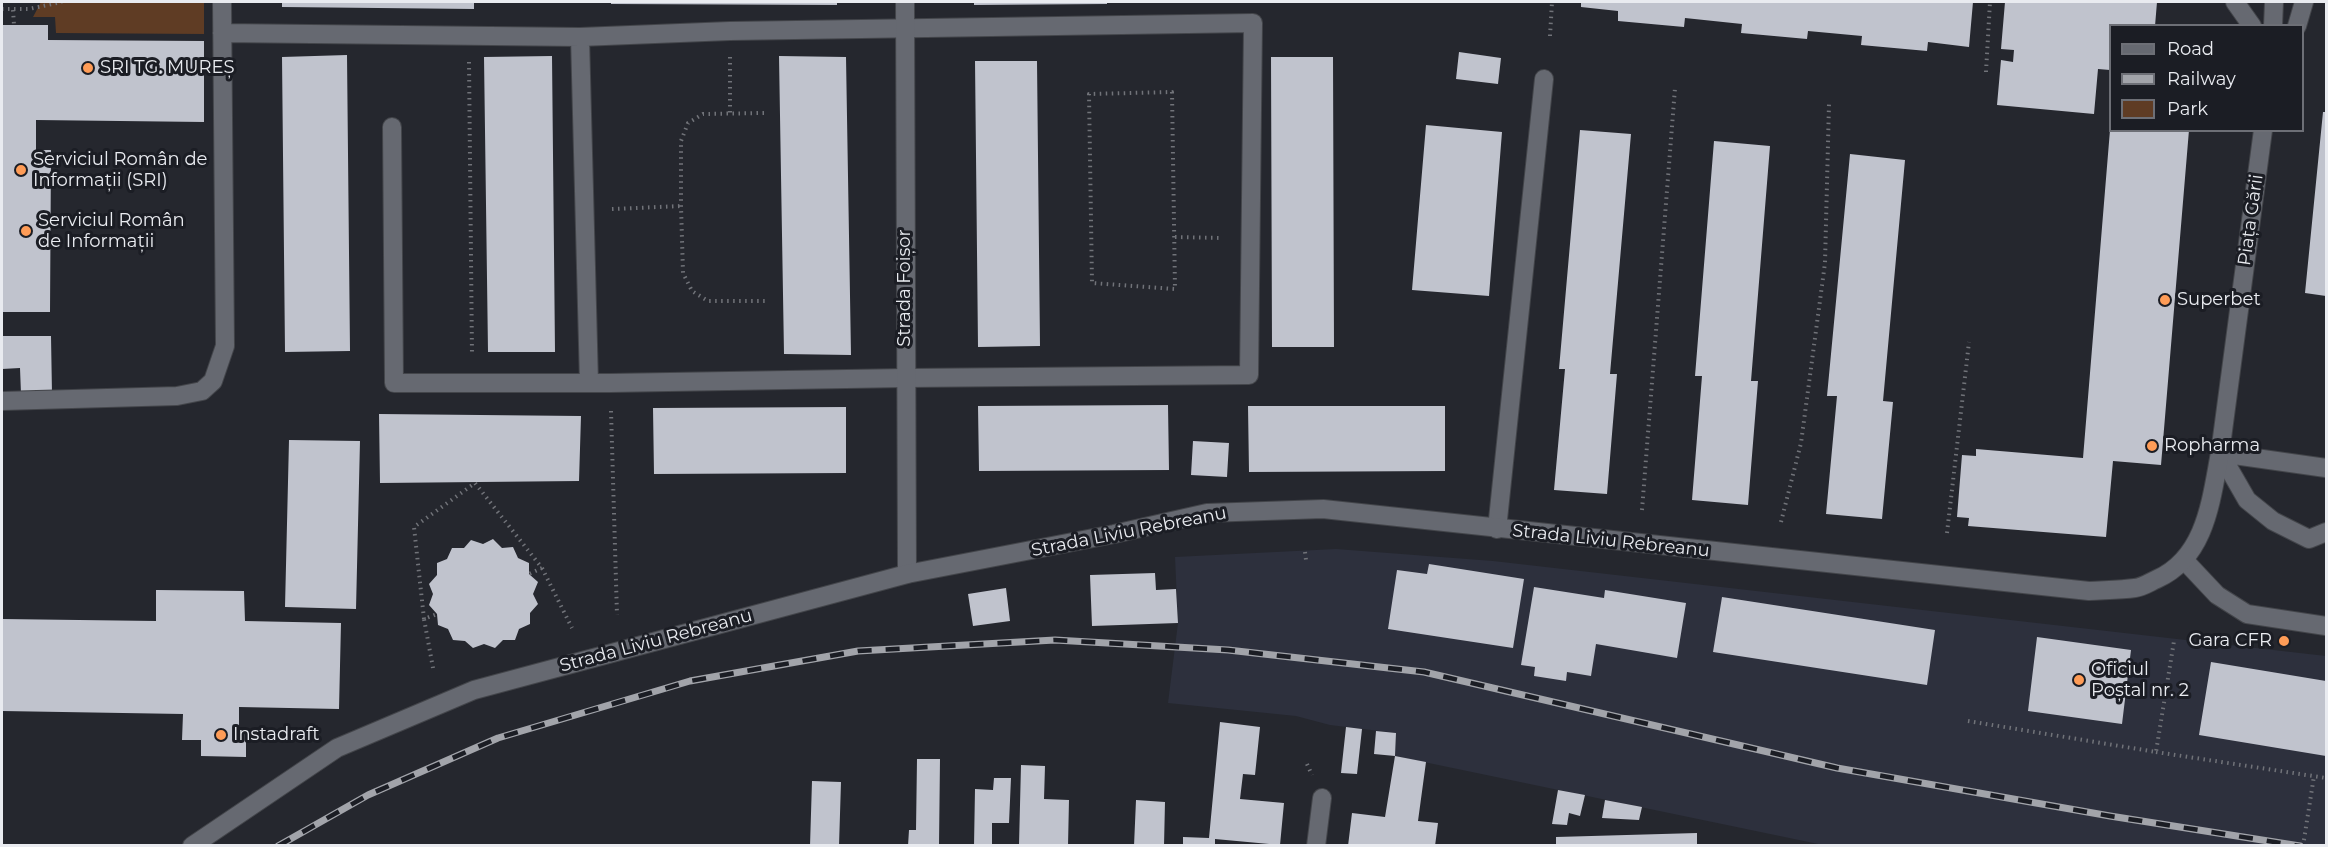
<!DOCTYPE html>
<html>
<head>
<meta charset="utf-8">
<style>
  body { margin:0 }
  #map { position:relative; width:2328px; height:847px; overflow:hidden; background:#25272e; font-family:Montserrat,sans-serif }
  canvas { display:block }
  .frame { position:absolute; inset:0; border:3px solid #e9ebf0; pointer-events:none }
  .legend { position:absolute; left:2109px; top:24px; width:195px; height:108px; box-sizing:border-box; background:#1b1d24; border:2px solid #6d6f76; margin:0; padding:8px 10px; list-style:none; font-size:18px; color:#e9ebf0 }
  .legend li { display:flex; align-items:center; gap:12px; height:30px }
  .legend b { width:30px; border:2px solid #6d6f76 }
</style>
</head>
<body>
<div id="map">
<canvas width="2328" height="847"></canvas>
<div class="frame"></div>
<ul class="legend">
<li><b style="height:8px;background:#666971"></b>Road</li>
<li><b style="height:8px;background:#a2a4aa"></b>Railway</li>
<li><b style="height:16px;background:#5f3c24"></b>Park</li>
</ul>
</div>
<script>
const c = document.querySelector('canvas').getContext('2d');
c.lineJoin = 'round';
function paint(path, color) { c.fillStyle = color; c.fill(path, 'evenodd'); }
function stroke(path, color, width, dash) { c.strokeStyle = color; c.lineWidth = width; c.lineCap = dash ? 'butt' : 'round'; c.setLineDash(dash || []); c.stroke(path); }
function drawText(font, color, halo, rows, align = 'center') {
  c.font = font + ' Montserrat,sans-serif'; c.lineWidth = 6; c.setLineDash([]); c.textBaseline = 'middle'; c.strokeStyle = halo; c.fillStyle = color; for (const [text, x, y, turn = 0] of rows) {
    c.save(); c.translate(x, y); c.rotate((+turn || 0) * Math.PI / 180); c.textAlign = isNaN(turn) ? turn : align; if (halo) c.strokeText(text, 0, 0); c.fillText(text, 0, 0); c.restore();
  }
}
const built = new Path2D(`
  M1336,549L1493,561L2326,656V845H1823L1395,756L1396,733L1330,725L1296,716L1168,703L1178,623L1175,557Z`);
const green = new Path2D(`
  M41,2H204V34L56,33L55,17H33Z`);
const building = new Path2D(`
  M282,2H474V9L282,7Z
  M611,2H837V5L611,4Z
  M974,2H1107V4L974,5Z
  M1581,2H1973L1969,47L1928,42L1927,51L1861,45L1862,36L1808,31L1807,39L1741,33L1742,24L1685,18L1684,27L1618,21V11L1581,7Z
  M2005,2H2157L2155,26H2110V70L2098,69L2094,114L1997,105L2001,60L2013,62L2014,50L2001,49Z
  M2,25H48V40L204,41V122L36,120V150H51L50,312H2Z
  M1459,52L1501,58L1498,84L1456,79Z
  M347,55L350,351L285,352L282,57Z
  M552,56L555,352H488L484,57Z
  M779,56L846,57L851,355L784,354Z
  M1271,57H1333L1334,347H1272Z
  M975,61H1037L1040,346L978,347Z
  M2323,112H2326V296L2305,293Z
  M1426,125L1502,132L1489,296L1412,290Z
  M1580,130L1631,134L1610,374H1617L1607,494L1554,490L1565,369H1559Z
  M2110,130H2189L2161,465L2113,461L2106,537L1968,526L1969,518L1957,517L1962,455L1976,456V449L2083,458Z
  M1714,141L1770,146L1751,381H1758L1748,505L1692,500L1702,376H1695Z
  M1850,154L1905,160L1883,401L1893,402L1882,519L1826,514L1837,396H1827Z
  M2,336H51L52,394H21L20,368L2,369Z
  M1168,405L1169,470L979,471L978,406Z
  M1248,406H1445V471L1249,472Z
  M846,407V473L654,474L653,408Z
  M379,414L581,416L579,481L380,483Z
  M289,440L360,441L356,609L285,607Z
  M1193,441L1229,443L1227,477L1191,475Z
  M493,539L502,548L513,547L518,558L529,563V574L538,582L533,594L538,604L530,613V624L519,629L515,640H503L495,648L484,644L473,648L465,641L453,640L448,629L438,625L437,614L429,605L433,594L429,584L437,575V563L447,559L452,548H464L471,540L483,544Z
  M1429,564L1524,579L1513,648L1388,629L1397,570L1427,574Z
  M1155,573L1156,590L1176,589L1178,623L1092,626L1090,575Z
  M1534,587L1604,598L1605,590L1686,603L1677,658L1596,644L1591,676L1567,672L1566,681L1534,676L1535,667L1521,665Z
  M1006,588L1010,621L973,626L968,594Z
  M156,590L244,591L245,621L341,623L339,709L239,707V730H246V757L201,756V740H182L183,714L2,711V619L156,621Z
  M1722,597L1935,630L1927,685L1713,652Z
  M2037,637L2131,650L2122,724L2028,711Z
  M2211,662L2326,681V756L2199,735Z
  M1220,722L1260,727L1255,775L1243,774L1240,799L1284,803L1280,845L1215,839V846H1183V837L1209,838Z
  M1346,727L1362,729L1357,774L1341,773Z
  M1376,731L1396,733L1395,756L1426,762L1418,821L1438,823L1435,846H1348L1352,813L1385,817L1395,756L1374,754Z
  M917,759H940L939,846H908L909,830H916Z
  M1021,765L1045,766L1044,799L1069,800L1068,846L1019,845Z
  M994,778H1011L1009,823H992V846H974L975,789L993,790Z
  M812,781L841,782L839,846H810Z
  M1558,790L1585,795L1580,816L1569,813L1567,825L1552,824Z
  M1136,800L1165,802L1164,846H1134Z
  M1605,800L1642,807L1639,820L1602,818Z
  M1697,833V846H1556V837Z`);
const path = new Path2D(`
  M2,9H29L62,2
  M13,10L14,25
  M1550,36L1552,2
  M730,57V114
  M469,62L472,355
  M1986,72L1990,2
  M1172,92L1175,289L1092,283L1089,94Z
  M764,113L703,114L688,123L681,141V206L683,273L692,291L708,301H767
  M612,209L681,206
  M1175,237L1223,238
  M611,411L617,615
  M1642,510L1675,88
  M1781,522L1801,443L1825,263L1829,104
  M1947,533L1969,342
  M1305,552L1306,560
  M542,568L572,628
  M424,619L414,527L475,483L542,568L529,574
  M433,668L424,619L437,614
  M1968,721L2156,752L2174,641
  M2156,752L2326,778
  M1307,764L1312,775
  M2303,846L2314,776`);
const service = new Path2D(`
  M222,33L580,37L730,31L1253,23L1249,375L905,378L610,383H394L392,127
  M580,37L589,383
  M2,401L177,396L202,391L213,381L225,346L222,2
  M1497,529L1544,79`);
const minor = new Path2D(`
  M905,2L907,574
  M2220,453L2247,500L2273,521L2309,539L2326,532
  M2220,453L2326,468
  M2185,561L2217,595L2247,614L2326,626
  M1316,846L1322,798`);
const tertiary = new Path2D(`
  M2235,2L2252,26
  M2273,26L2274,2
  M2297,26L2304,2
  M192,846L337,748L474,690L907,574L1114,534L1207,513L1323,509L2089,591C2104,590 2120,590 2135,588C2143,587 2150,582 2157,579C2206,557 2211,500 2220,453L2263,130`);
const rail = new Path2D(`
  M278,846L368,795L498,738L690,681L858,651L1055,640L1228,650L1424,672L1837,768L2110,816L2300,846`);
const markers = [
  [88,68,6,"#fe9c57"],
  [21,170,6,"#fe9c57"],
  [26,231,6,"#fe9c57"],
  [2165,300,6,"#fe9c57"],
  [2152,446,6,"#fe9c57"],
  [2284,641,6,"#fe9c57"],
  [2079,680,6,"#fe9c57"],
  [221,735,6,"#fe9c57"]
];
const poiNames = [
  ["SRI TG. MUREȘ",100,68],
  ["Serviciul Român de",33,160],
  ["Informații (SRI)",33,181],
  ["Serviciul Român",38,221],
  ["de Informații",38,242],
  ["Superbet",2177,300],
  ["Ropharma",2164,446],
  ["Gara CFR",2272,641,"right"],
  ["Oficiul",2091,670],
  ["Poștal nr. 2",2091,691],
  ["Instadraft",233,735]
];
const streetNames = [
  ["Piața Gării",2251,220,-82],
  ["Strada Foișor",905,288,-90],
  ["Strada Liviu Rebreanu",1129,532,-11],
  ["Strada Liviu Rebreanu",1611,541,6],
  ["Strada Liviu Rebreanu",656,641,-15]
];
paint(built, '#2d303d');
paint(green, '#5f3c24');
paint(building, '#c0c3cd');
stroke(service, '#43454a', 20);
stroke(minor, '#43454a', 20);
stroke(tertiary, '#43454a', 20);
stroke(path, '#717379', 4, [1.5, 4.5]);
stroke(service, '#666971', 18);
stroke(minor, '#666971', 18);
stroke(tertiary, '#666971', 18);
stroke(rail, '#a2a4aa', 7);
stroke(rail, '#1b1d24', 4.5, [14]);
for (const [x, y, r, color] of markers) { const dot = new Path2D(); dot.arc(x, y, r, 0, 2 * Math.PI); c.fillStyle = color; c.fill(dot); stroke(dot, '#1b1d24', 2); }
drawText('18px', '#e9ebf0', '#1b1d24', poiNames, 'left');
drawText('18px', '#e9ebf0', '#1b1d24', streetNames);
</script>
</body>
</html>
